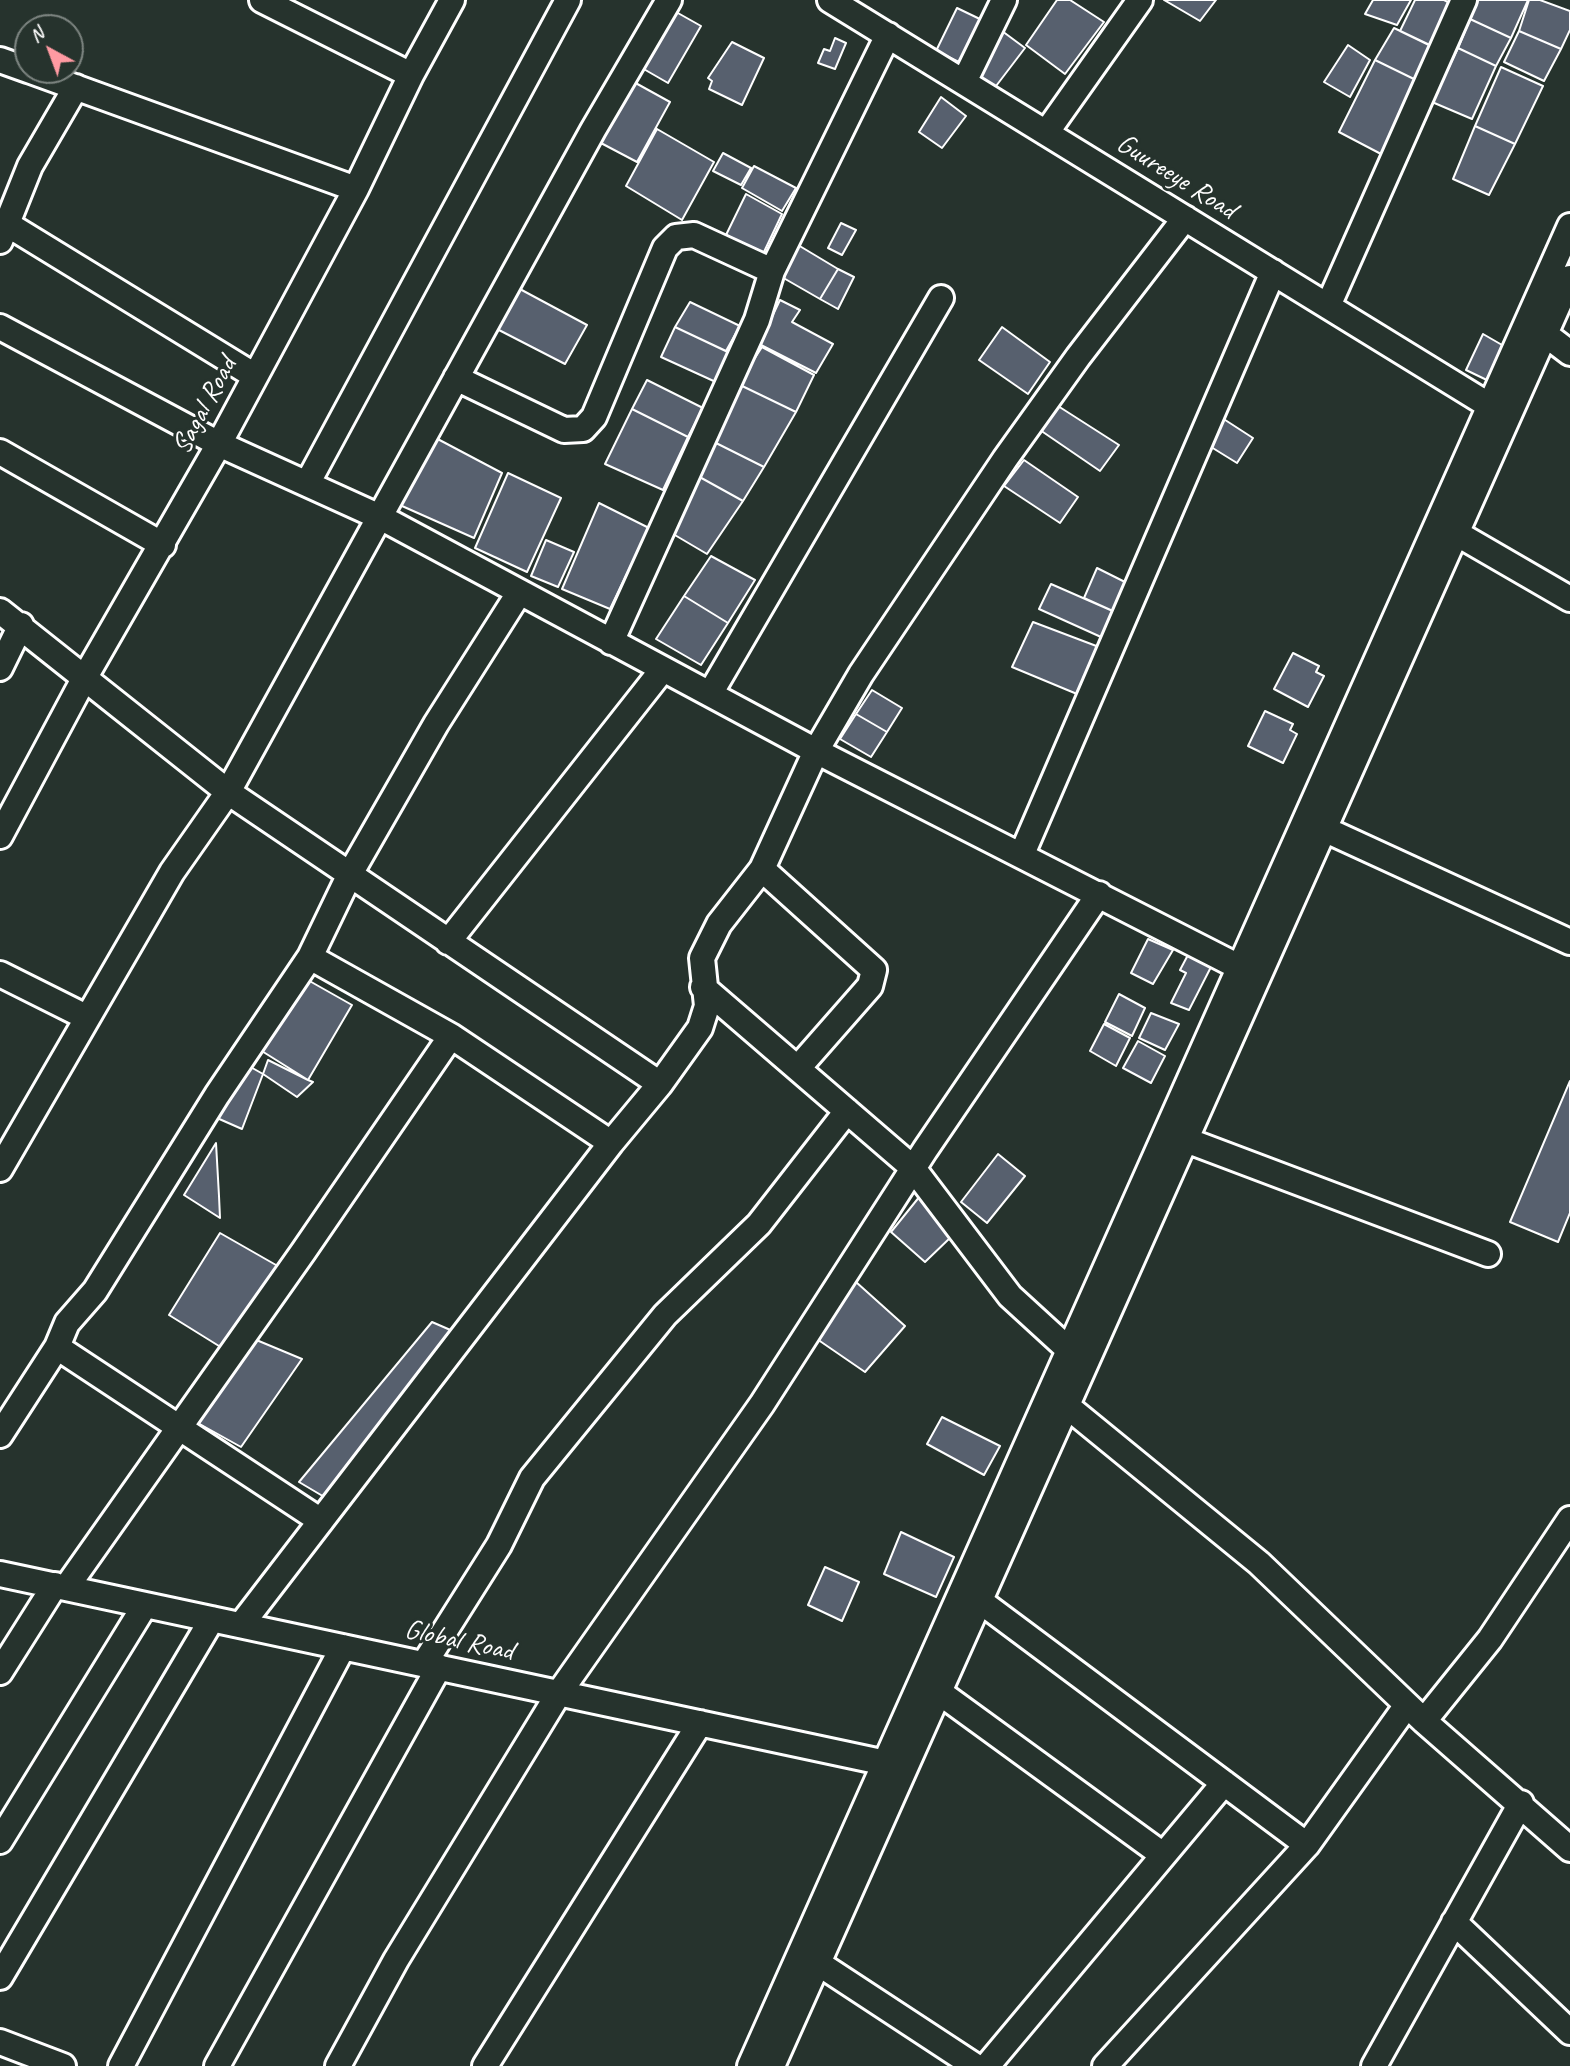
<!DOCTYPE html>
<html>
<head>
<meta charset="utf-8">
<style>
  body { margin:0 }
  #map { position:relative; width:1570px; height:2066px; overflow:hidden; background:#26332d; font-family:Caveat,sans-serif }
  canvas { display:block }
  .north { position:absolute; left:14px; top:14px; width:70px; height:70px; box-sizing:border-box; background:#26332d; border:2px solid #7d8581; border-radius:50%; rotate:319deg; font-size:19px; font-weight:700; line-height:28px; text-align:center; color:#fff }
  .north::after { content:''; display:block; margin:auto; width:24px; height:32px; background:#ff9aa2; clip-path:polygon(50% 0,100% 100%,50% 72%,0 100%) }
</style>
</head>
<body>
<div id="map">
<canvas width="1570" height="2066"></canvas>
<div class="north">N</div>
</div>
<script>
const c = document.querySelector('canvas').getContext('2d');
c.lineJoin = 'round';
function paint(path, color) { c.fillStyle = color; c.fill(path, 'evenodd'); }
function stroke(path, color, width, dash) { c.strokeStyle = color; c.lineWidth = width; c.lineCap = dash ? 'butt' : 'round'; c.setLineDash(dash || []); c.stroke(path); }
function drawText(font, color, halo, rows, align = 'center') {
  c.font = font + ' Caveat,sans-serif'; c.lineWidth = 6; c.setLineDash([]); c.textBaseline = 'middle'; c.strokeStyle = halo; c.fillStyle = color; for (const [text, x, y, turn = 0] of rows) {
    c.save(); c.translate(x, y); c.rotate((+turn || 0) * Math.PI / 180); c.textAlign = isNaN(turn) ? turn : align; if (halo) c.strokeText(text, 0, 0); c.fillText(text, 0, 0); c.restore();
  }
}
const building = new Path2D(`
  M1057,0H1070L1104,22L1065,74L1026,45Z
  M1164,0H1216L1200,21Z
  M1373,0H1411L1397,25L1365,14Z
  M1415,0H1444L1452,4L1431,46L1400,31Z
  M1478,0H1528L1511,38L1470,19Z
  M1529,0H1540L1570,11V30L1561,49L1519,31Z
  M669,8L701,26L668,83L635,64Z
  M957,8L984,21L963,64L936,51Z
  M1470,19L1511,38L1496,66L1458,48Z
  M998,28L1025,48L993,90L972,76Z
  M1394,28L1436,48L1418,81L1375,60Z
  M1519,31L1561,49L1544,81L1504,62Z
  M835,38L846,43L835,69L818,63L824,49L830,51Z
  M732,42L764,58L742,105L709,89L712,81L708,78Z
  M1348,45L1370,60L1350,97L1324,82Z
  M1458,48L1496,66L1472,119L1432,102Z
  M1375,60L1418,81L1381,154L1339,132Z
  M1501,67L1543,86L1515,144L1475,126Z
  M632,81L670,102L637,162L599,142Z
  M941,97L966,116L942,148L919,132Z
  M1475,126L1515,144L1489,195L1453,179Z
  M657,129L714,162L682,220L626,186Z
  M723,153L751,168L741,185L713,171Z
  M754,166L796,188L782,211L742,188Z
  M746,194L782,214L763,254L726,235Z
  M841,223L856,230L842,255L828,248Z
  M798,245L838,269L820,299L780,276Z
  M838,269L854,277L838,309L820,299Z
  M518,288L587,325L565,364L495,328Z
  M780,300L800,310L792,322L833,344L816,373L759,344Z
  M690,302L740,326L726,351L675,327Z
  M675,327L732,354L718,383L661,357Z
  M1002,327L1050,362L1028,394L979,360Z
  M1483,334L1509,349L1493,383L1466,370Z
  M762,347L814,375L796,412L738,384Z
  M647,380L703,408L688,437L632,409Z
  M738,384L796,412L764,467L712,441Z
  M1058,406L1119,445L1100,471L1040,430Z
  M632,409L688,437L663,490L605,464Z
  M1219,416L1253,438L1237,463L1203,442Z
  M432,436L502,473L474,538L393,502Z
  M712,441L764,467L743,501L696,475Z
  M1024,460L1078,497L1060,523L1004,486Z
  M508,473L561,498L527,572L475,548Z
  M696,475L743,501L707,554L668,531Z
  M599,503L649,528L610,609L562,589Z
  M546,540L574,552L558,587L531,576Z
  M711,556L755,580L728,623L684,596Z
  M1097,568L1129,584L1115,612L1084,598Z
  M1051,584L1115,612L1101,637L1039,609Z
  M684,596L728,623L701,665L656,639Z
  M1033,622L1099,647L1077,694L1012,667Z
  M1293,653L1319,666L1316,672L1324,676L1308,707L1274,689Z
  M872,690L902,708L887,732L856,714Z
  M1265,711L1293,724L1290,730L1297,734L1283,763L1248,746Z
  M856,714L887,732L871,757L840,739Z
  M1148,939L1173,950L1153,984L1131,973Z
  M1189,953L1212,965L1189,1010L1171,1003L1186,973L1180,970Z
  M306,979L352,1005L308,1080L257,1048Z
  M1119,994L1145,1008L1132,1036L1105,1022Z
  M1151,1013L1179,1024L1165,1050L1139,1038Z
  M1104,1024L1130,1038L1116,1066L1090,1051Z
  M1138,1041L1165,1056L1151,1083L1123,1068Z
  M268,1060L308,1080L313,1082L297,1097L263,1074Z
  M247,1065L263,1074L242,1129L217,1118Z
  M1570,1081V1213L1558,1242L1510,1222Z
  M216,1143L219,1196L220,1218L184,1195Z
  M998,1154L1025,1176L987,1223L961,1202Z
  M920,1196L952,1236L925,1262L891,1232Z
  M220,1233L283,1269L227,1351L169,1315Z
  M856,1282L905,1326L865,1372L814,1337Z
  M432,1322L455,1332L326,1498L299,1482Z
  M254,1339L302,1359L241,1447L196,1422Z
  M942,1417L1000,1446L984,1475L927,1444Z
  M901,1532L954,1557L936,1597L884,1574Z
  M825,1567L859,1582L842,1621L808,1605Z`);
const minor = new Path2D(`
  M262,0L411,75
  M830,0L1490,406
  M0,60L28,70
  M28,70L356,189
  M964,82L1004,0
  M1046,133L1140,0
  M7,224L255,376
  M0,241L30,166L76,87
  M1328,306L1464,0
  M0,327L219,444L382,518L816,751L1239,967L1250,976
  M1545,334L1570,353
  M456,378L564,430L583,429L594,417L665,248L676,237L694,235L772,271
  M0,452L163,545
  M307,484L568,0
  M1456,533L1570,599
  M0,611L228,792L660,1084
  M611,642L757,320L772,271L888,35
  M0,668L21,625
  M710,694L941,298
  M1324,829L1570,942
  M0,836L85,677L219,444L356,189L411,75L452,0
  M1022,854L1273,272
  M762,869L874,970L870,986L798,1068
  M448,942L663,669
  M310,957L451,1036L611,1143
  M0,974L86,1017
  M703,987L913,1168L1010,1296L1069,1350
  M1186,1140L1488,1254
  M0,1169L172,872L228,792L593,130L669,0
  M57,1347L321,1521
  M1067,1406L1259,1563L1424,1721L1570,1849
  M0,1435L57,1347L67,1323L95,1291L217,1095L310,957L350,874L436,724L519,593
  M0,1574L900,1766
  M66,1588L303,1252L451,1036
  M980,1601L1307,1845
  M241,1625L611,1143L660,1084L700,1028L707,1006L702,958L719,924L762,869L816,751L861,674L1005,459L1078,357L1185,218
  M424,1664L499,1545L532,1478L665,1315L759,1224L847,1111
  M0,1672L55,1585
  M939,1692L1163,1855
  M1424,1721L1490,1639L1570,1519
  M0,1841L145,1605
  M1454,1922L1570,2032
  M818,1963L975,2066
  M0,1977L212,1619
  M0,2042L63,2066
  M121,2066L343,1647
  M217,2066L439,1667
  M338,2066L396,1960L559,1693L762,1404L925,1150L1099,894
  M485,2066L700,1723
  M750,2066L1570,226
  M772,2066L1570,278
  M987,2066L1224,1783
  M1105,2066L1307,1845L1407,1705
  M1374,2066L1521,1803`);
const streetNames = [
  ["Guureeye Road",1176,177,32],
  ["Sagal Road",205,406,-62],
  ["Global Road",459,1641,12]
];
paint(building, '#57606e');
stroke(building, '#fff', 2);
stroke(minor, '#fff', 30);
stroke(minor, '#26332d', 24);
drawText('28px', '#fff', '#26332d', streetNames);
</script>
</body>
</html>
